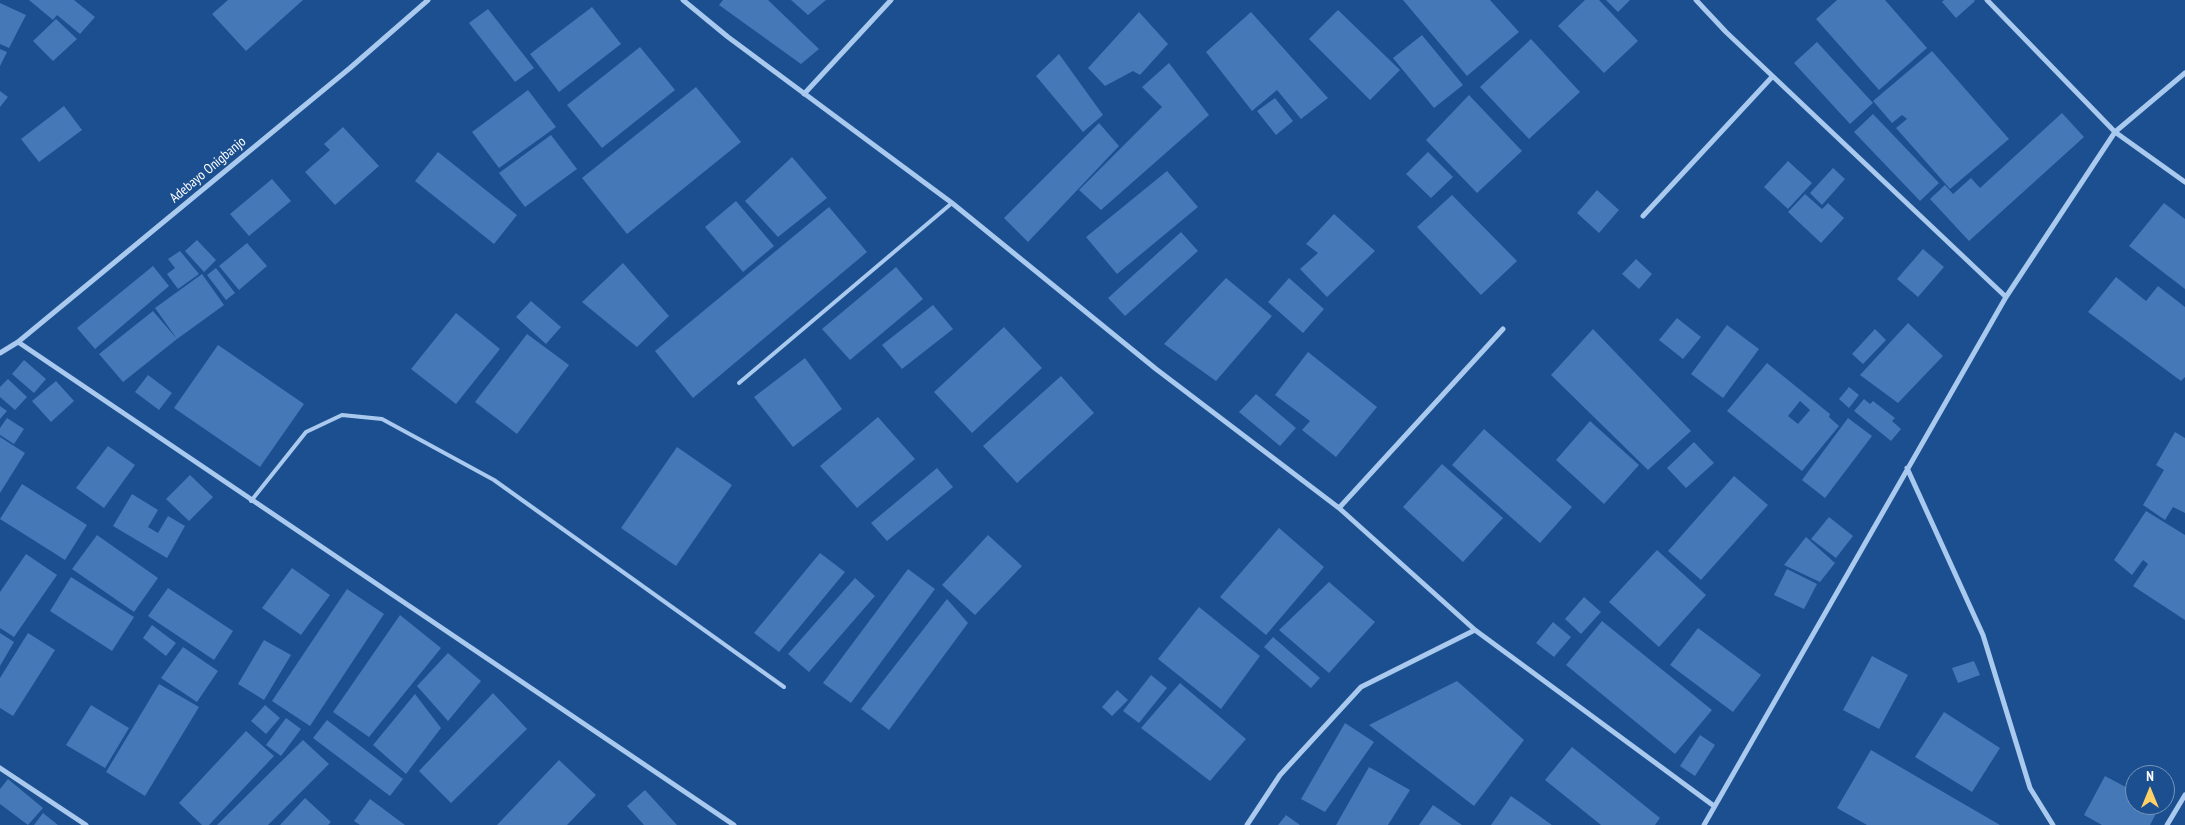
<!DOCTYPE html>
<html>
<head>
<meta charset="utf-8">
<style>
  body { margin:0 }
  #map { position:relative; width:2185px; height:825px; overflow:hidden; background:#1b4f8f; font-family:"PT Sans Narrow",sans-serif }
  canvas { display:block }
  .north { position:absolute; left:2125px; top:765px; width:50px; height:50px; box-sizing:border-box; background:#1b4f8f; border:1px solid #7695bc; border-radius:50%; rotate:0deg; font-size:14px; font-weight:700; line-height:20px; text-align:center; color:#fff }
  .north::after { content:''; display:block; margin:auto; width:18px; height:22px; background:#ffd166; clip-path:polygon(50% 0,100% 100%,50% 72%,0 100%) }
</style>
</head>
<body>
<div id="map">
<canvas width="2185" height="825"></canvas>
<div class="north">N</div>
</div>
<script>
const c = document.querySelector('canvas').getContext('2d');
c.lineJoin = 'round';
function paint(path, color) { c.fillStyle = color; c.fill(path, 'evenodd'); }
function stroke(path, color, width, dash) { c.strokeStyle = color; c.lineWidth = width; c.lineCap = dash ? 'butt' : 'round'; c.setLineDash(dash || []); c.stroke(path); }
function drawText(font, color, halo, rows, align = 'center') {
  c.font = font + ' "PT Sans Narrow",sans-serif'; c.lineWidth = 4; c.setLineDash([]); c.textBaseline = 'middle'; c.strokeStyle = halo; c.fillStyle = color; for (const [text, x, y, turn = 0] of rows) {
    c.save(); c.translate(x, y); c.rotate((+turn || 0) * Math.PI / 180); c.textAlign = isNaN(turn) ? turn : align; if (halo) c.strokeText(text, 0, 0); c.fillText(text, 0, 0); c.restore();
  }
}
const building = new Path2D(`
  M29,0H74L95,17L80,34L57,15L53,20Z
  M228,0H303L246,51L212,14Z
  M723,0H768L819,49L801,64L719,5Z
  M791,0H826L808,15Z
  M1403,0H1490L1519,32L1467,76Z
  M1585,0H1599L1638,41L1604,73L1558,26Z
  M1606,0H1630L1618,12Z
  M1837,0H1885L1927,48L1879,90L1816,19Z
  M1944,0H1974L1975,1L1956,18L1942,2Z
  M0,3L26,15L9,48L0,44Z
  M592,7L621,44L559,92L530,54Z
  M488,9L534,68L515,82L469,23Z
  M1338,10L1400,70L1370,100L1309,39Z
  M1139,12L1168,44L1140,75L1133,71L1105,86L1088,68Z
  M1251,12L1328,98L1301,119L1277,90L1252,111L1206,52Z
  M56,19L77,39L53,61L33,41Z
  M1422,35L1463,85L1434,108L1393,58Z
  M1531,39L1580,92L1529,139L1480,87Z
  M1817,42L1873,103L1850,124L1794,63Z
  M640,47L675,90L602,148L567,105Z
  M0,49L7,52L0,66Z
  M1932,51L2009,139L1950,189L1896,128L1907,119L1902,115L1892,123L1873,101Z
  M1059,54L1103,115L1083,132L1036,76Z
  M1169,63L1209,115L1101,210L1079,190L1162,107L1142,87Z
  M696,87L741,142L627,234L582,178Z
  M528,90L556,127L499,168L472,132Z
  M0,91L8,97L0,107Z
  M1469,95L1522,151L1477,193L1426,140Z
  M1275,98L1293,121L1276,135L1257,111Z
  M64,106L82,130L39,162L21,139Z
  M2062,113L2084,137L1969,241L1930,199L1945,185L1953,194L1971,178L1980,188Z
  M1873,114L1939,183L1920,201L1854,132Z
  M1099,123L1119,146L1028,242L1004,218Z
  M343,127L379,166L335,205L305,172L330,150L324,144Z
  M551,135L577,169L525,207L499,173Z
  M438,152L517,215L494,244L415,181Z
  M1428,152L1453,177L1431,198L1406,174Z
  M792,157L827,198L778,237L745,201Z
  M1788,161L1812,183L1788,209L1764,187Z
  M1833,168L1845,179L1822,205L1810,193Z
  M1167,171L1198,207L1117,274L1086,237Z
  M272,179L291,201L249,236L230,214Z
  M1597,190L1619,210L1599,233L1577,213Z
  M1805,194L1822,209L1828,203L1844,218L1821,243L1788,212Z
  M1452,195L1517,261L1481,295L1417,227Z
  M736,201L774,246L743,272L705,227Z
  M2164,203L2185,219V289L2129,246Z
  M829,207L867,252L693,398L655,351Z
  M1334,214L1375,251L1327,297L1300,269L1318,253L1306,244Z
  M1181,232L1198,251L1125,316L1108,298Z
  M197,240L216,260L204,272L185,251Z
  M247,243L267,266L239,290L219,266Z
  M1923,249L1944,267L1918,297L1897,279Z
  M180,251L199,274L178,289L167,274L175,268L168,259Z
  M1636,259L1652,274L1639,289L1622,274Z
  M623,263L669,316L637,347L582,302Z
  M153,266L169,286L95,349L77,328Z
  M896,267L923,299L850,360L822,329Z
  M216,268L235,293L226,300L207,275Z
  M202,274L224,305L177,339L155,308Z
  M2116,277L2146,301L2158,286L2185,307V377L2181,381L2088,312Z
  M1226,278L1272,316L1216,381L1164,344Z
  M1289,278L1324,309L1303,333L1268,302Z
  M531,301L561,327L546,344L516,317Z
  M933,305L953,329L902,369L882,345Z
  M153,311L177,339L123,382L99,354Z
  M456,313L500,349L456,404L411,369Z
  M1677,318L1701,337L1683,359L1659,340Z
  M1908,323L1943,356L1898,403L1860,375Z
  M1727,325L1759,349L1723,398L1691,374Z
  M1004,327L1042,368L972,433L934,392Z
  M1593,329L1691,431L1648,470L1551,375Z
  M1875,329L1886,340L1863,364L1852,354Z
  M527,334L569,365L517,434L475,402Z
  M218,345L304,404L260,467L174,408Z
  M1308,352L1377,407L1336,457L1302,430L1310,421L1275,395Z
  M805,358L842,409L793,447L754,397Z
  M24,360L46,379L34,393L12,374Z
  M1767,363L1830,414L1829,417L1839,426L1802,471L1727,411ZM1800,401L1810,410L1798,424L1788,416Z
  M148,375L172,393L159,410L135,392Z
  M1061,376L1094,413L1017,483L983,446Z
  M8,379L27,397L15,410L0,397V387Z
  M56,381L74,401L51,422L32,401Z
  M1849,387L1859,395L1849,408L1839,399Z
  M1256,394L1296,428L1280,446L1239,412Z
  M1864,399L1870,404L1873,401L1895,418L1892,421L1901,429L1891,441L1854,411Z
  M0,406L7,411L0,419Z
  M878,417L915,459L857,508L820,466Z
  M7,418L24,429L14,444L0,435V428Z
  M1848,418L1872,436L1825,498L1802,480Z
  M1590,421L1639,465L1604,504L1556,460Z
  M1484,429L1572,507L1540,543L1452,465Z
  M2175,432L2185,438V513L2173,507L2165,520L2143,505L2164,470L2156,465Z
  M0,437L25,453L0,493Z
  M1694,442L1714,463L1686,488L1667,468Z
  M108,446L135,465L104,508L76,488Z
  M677,447L732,485L676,566L621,528Z
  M1442,464L1503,518L1463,562L1403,507Z
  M937,468L953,487L887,541L871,523Z
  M190,475L213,497L189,521L166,499Z
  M1734,476L1768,505L1701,580L1668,551Z
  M22,484L87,525L65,560L0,519Z
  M132,494L158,510L148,527L158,533L168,516L185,526L167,558L113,526Z
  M2146,511L2185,535V620L2133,586L2148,564L2143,560L2132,575L2114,560Z
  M1829,517L1853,536L1836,558L1811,539Z
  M1279,528L1324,567L1266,635L1220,597Z
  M97,535L158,578L134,612L72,569Z
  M988,535L1022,566L975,615L942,585Z
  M1806,537L1835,563L1820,582L1784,565Z
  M1657,550L1706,595L1659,647L1609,602Z
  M820,553L845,572L779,652L754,633Z
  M26,554L57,575L14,637L0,628V592Z
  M292,568L330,595L301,635L262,608Z
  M908,569L935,589L851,703L823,683Z
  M1787,569L1817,584L1804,609L1774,595Z
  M71,577L134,617L112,651L50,611Z
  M855,578L875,596L809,672L788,654Z
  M1329,582L1375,622L1329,673L1279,630Z
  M168,588L233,631L214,660L148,616Z
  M347,589L384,614L310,726L272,701Z
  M1584,597L1601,612L1581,634L1565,619Z
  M947,599L968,623L889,730L861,709Z
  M1199,607L1260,656L1221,709L1158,659Z
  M400,615L441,648L369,737L333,712Z
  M1602,621L1712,710L1675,754L1566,665Z
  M1553,622L1571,637L1554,657L1536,643Z
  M152,625L176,643L166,656L143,638Z
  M1698,628L1761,675L1733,712L1670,665Z
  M0,633L14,642L0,666Z
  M28,633L55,650L13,716L0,708V678Z
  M1273,637L1320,678L1311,688L1264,647Z
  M264,640L291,655L264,700L238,684Z
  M183,647L218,671L197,702L161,678Z
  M448,653L481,681L448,721L417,686Z
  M1872,656L1908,675L1879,729L1843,710Z
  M1974,661L1980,675L1958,683L1952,668Z
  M1151,675L1167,688L1139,723L1123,711Z
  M1457,681L1524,740L1474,806L1369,725Z
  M1180,683L1246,739L1210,781L1141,728Z
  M159,684L199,707L145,796L106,772Z
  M1117,690L1128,700L1112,716L1102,707Z
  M493,693L527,729L451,803L419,771Z
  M415,694L441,728L406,774L373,745Z
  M91,705L129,728L105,768L66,745Z
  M265,705L280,718L266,734L251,721Z
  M1944,712L2000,748L1972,792L1915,757Z
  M286,718L301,729L281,756L266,745Z
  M327,720L403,779L390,796L313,738Z
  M1345,723L1374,742L1325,812L1301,799Z
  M246,731L274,756L209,825H202L179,803Z
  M1700,735L1715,745L1695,776L1680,766Z
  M303,740L329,764L268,825H217Z
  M1572,747L1660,818L1655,825H1601L1545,780Z
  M1871,750L2000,825H1867L1837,808Z
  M559,760L596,795L567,825H497Z
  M1369,767L1410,790L1388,825H1336Z
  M2105,776L2135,792V805L2160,806L2150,825H2102L2084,815Z
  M8,779L43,808L28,825L0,804V789Z
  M645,790L677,825H644L627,806Z
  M1511,796L1552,825H1491Z
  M305,798L331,822L328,825H280Z
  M370,799L405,825H360L354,821Z
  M1433,805L1462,825H1419Z
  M43,813L58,825H34Z
  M1286,815L1300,825H1278Z`);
const service = new Path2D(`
  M739,383L952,203
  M251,501L306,432L342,415L382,419L494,480L784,687`);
const minor = new Path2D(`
  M683,0L728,37L952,203L1156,369L1339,508L1475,630L1714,806
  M1696,0L1726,32L2006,297
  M1987,0L2115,132L2185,182
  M804,94L891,0
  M1643,216L1772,77
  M18,342L734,825
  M0,353L18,342L350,68L428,0
  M1907,468L1983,635L2030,788L2053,825
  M1339,508L1503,329
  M0,768L86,825
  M1247,825L1280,775L1361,687L1475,630
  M1704,825L2006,297L2115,132L2185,73
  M2167,825L2185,795`);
const streetNames = [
  ["Adebayo Onigbanjo",208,170,-40]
];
paint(building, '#4478b7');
stroke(service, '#a9c9ee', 4);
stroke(minor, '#a9c9ee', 5);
drawText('14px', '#fff', '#1b4f8f', streetNames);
</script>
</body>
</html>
